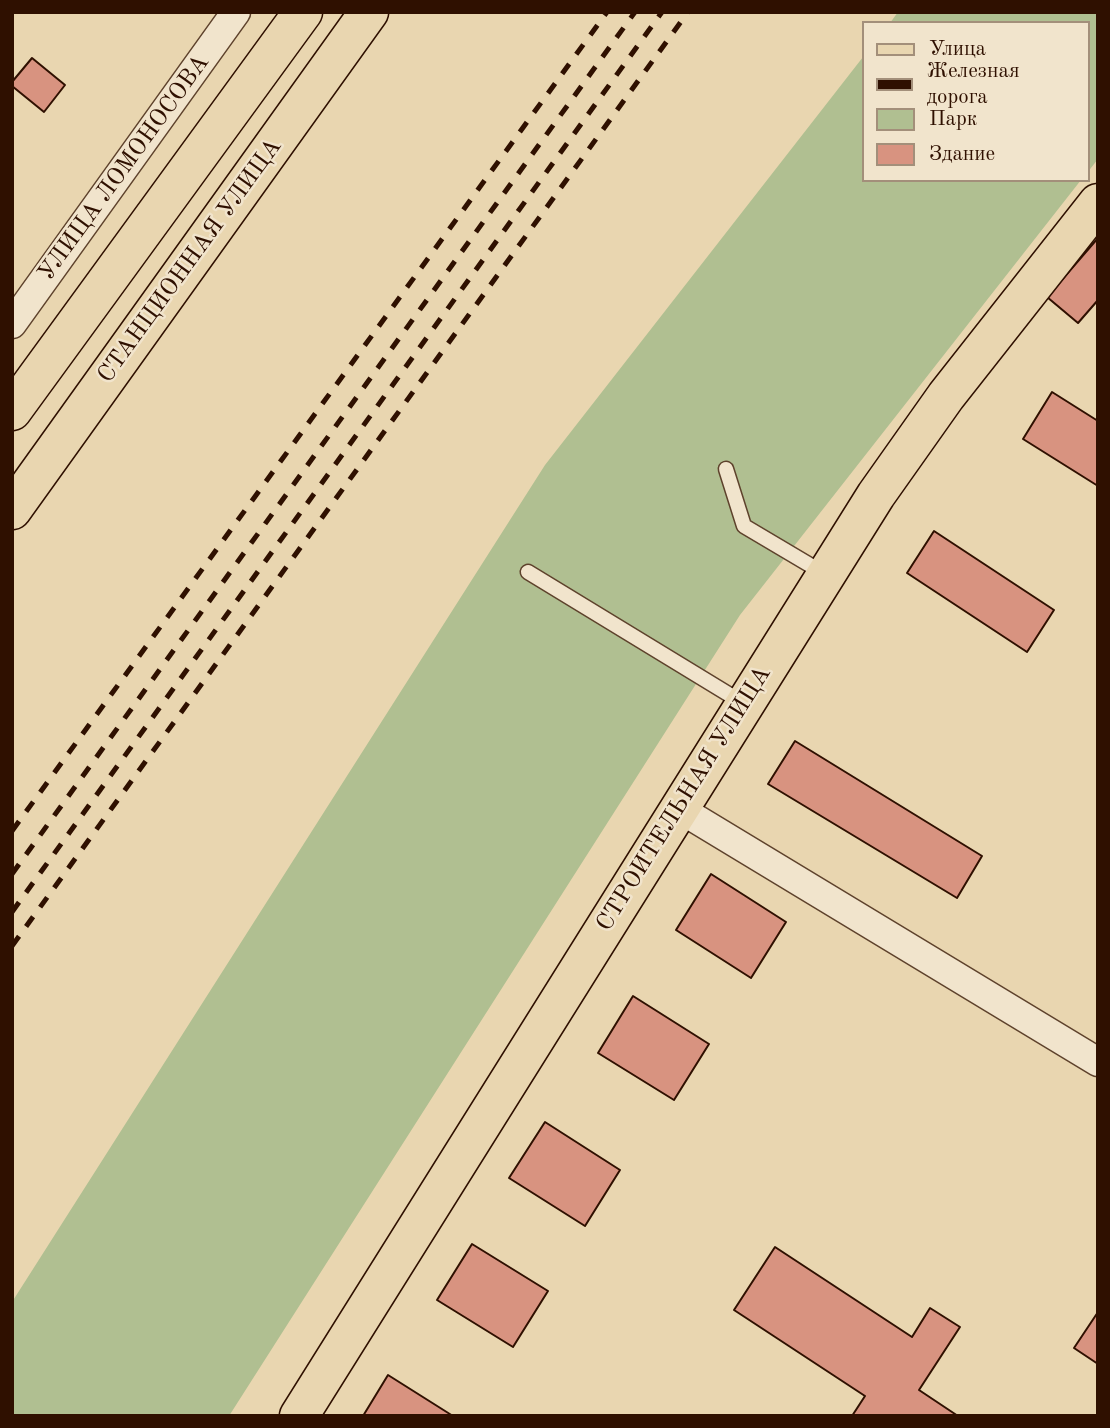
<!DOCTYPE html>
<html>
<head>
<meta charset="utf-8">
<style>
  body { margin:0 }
  #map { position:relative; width:1110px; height:1428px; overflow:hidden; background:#e9d6b0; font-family:"Old Standard TT",serif }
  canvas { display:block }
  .frame { position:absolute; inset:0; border:14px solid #2f1000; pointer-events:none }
  .legend { position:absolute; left:862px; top:21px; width:228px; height:161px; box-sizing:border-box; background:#f1e4cc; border:2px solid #a38f7a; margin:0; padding:9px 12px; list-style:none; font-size:21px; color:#2f1000 }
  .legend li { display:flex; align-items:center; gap:14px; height:35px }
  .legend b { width:35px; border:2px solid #a38f7a }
</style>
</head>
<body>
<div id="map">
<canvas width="1110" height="1428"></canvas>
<div class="frame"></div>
<ul class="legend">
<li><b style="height:9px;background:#e9d6b0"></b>Улица</li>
<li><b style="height:9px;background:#2f1000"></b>Железная дорога</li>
<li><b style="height:19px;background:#b0bf91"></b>Парк</li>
<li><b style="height:19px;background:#d89380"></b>Здание</li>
</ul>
</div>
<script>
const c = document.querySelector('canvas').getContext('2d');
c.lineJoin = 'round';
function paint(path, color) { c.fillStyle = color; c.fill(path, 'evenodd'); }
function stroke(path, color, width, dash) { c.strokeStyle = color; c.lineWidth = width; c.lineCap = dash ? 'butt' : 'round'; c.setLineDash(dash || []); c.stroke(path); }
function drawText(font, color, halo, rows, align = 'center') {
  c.font = font + ' "Old Standard TT",serif'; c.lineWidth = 5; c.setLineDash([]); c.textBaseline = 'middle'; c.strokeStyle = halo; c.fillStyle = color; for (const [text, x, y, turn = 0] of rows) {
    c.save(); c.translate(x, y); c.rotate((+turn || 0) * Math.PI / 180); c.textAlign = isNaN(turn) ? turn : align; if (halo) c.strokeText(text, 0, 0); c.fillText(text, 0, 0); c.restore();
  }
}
const green = new Path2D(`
  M898,12H1098V159L1087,173V23H890Z
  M863,57V180H1081L740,615L229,1416H12V1302L545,465Z`);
const building = new Path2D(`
  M32,58L65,85L44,112L12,86V82Z
  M1098,238V300L1078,323L1047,297Z
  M1052,392L1098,421V486L1023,439Z
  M934,531L1054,610L1027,652L907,573Z
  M795,741L982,856L957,898L768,784Z
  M711,874L786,922L751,978L676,930Z
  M633,996L709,1044L674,1100L598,1053Z
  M545,1122L620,1170L585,1226L509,1178Z
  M472,1244L548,1291L513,1347L437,1300Z
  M775,1247L912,1337L930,1308L960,1327L919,1390L958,1416H852L865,1396L734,1310Z
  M1098,1312V1364L1074,1348Z
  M388,1375L453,1416H363Z`);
const service = new Path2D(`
  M726,469L744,526L825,574
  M528,572L743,703`);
const minor = new Path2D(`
  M12,324L236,12
  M678,808L1098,1062`);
const primary = new Path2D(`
  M12,411L303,12
  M12,510L369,12
  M299,1416L876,495L946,396L1098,203`);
const rail = new Path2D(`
  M12,831L607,12
  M12,874L635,12
  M12,912L662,12
  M12,946L688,12`);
const streetNames = [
  ["УЛИЦА ЛОМОНОСОВА",124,168,-54],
  ["СТАНЦИОННАЯ УЛИЦА",190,261,-54],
  ["СТРОИТЕЛЬНАЯ УЛИЦА",684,799,-58]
];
paint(green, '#b0bf91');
paint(building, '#d89380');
stroke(building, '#2f1000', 2);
stroke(service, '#5e422c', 17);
stroke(minor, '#5e422c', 31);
stroke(primary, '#2f1000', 41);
stroke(service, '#f1e4cc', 14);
stroke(minor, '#f1e4cc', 28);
stroke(primary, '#e9d6b0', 38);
stroke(rail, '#2f1000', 5, [12, 12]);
drawText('24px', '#2f1000', '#f1e4cc', streetNames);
</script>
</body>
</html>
